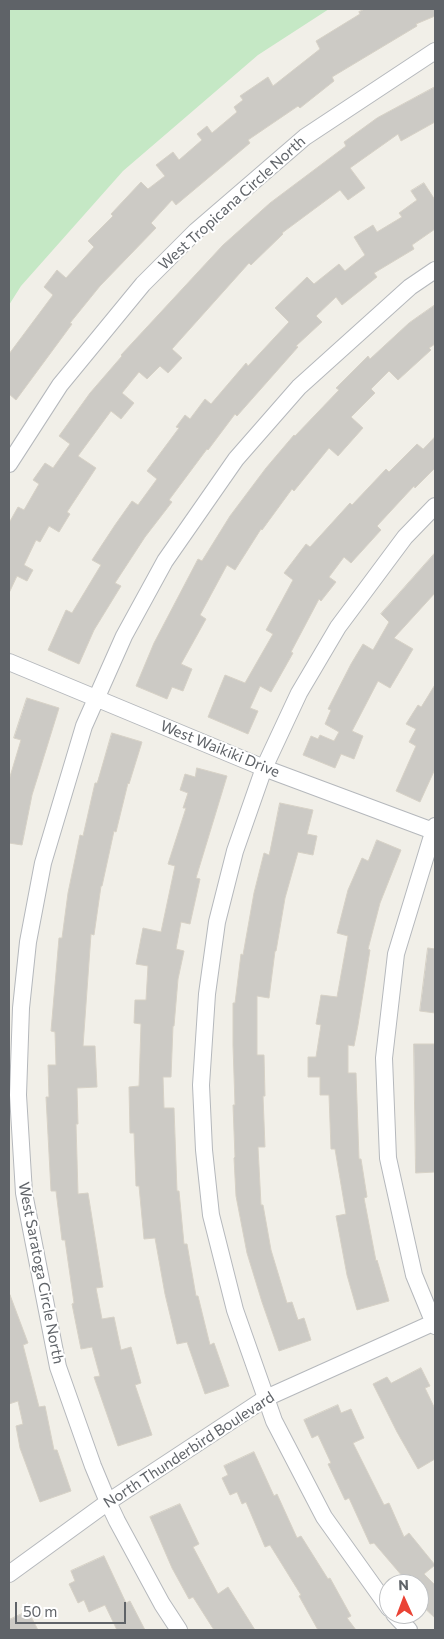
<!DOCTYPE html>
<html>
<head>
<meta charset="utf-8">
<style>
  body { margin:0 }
  #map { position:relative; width:444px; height:1639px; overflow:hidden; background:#f1efe8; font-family:Commissioner,sans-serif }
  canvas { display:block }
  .frame { position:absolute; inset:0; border:10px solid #5f6368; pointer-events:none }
  .north { position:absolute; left:379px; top:1574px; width:50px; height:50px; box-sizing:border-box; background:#fff; border:1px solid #bfc1c3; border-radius:50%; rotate:358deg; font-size:14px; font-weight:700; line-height:20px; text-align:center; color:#5f6368 }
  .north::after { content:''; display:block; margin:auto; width:18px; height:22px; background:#ea4335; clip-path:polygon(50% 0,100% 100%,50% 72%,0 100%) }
  .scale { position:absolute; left:15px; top:1602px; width:111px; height:22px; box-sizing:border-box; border:2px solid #5f6368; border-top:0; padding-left:6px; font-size:15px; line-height:18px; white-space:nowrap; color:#5f6368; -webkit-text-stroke:4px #fff; paint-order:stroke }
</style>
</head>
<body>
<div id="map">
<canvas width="444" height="1639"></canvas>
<div class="frame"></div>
<div class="north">N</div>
<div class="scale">50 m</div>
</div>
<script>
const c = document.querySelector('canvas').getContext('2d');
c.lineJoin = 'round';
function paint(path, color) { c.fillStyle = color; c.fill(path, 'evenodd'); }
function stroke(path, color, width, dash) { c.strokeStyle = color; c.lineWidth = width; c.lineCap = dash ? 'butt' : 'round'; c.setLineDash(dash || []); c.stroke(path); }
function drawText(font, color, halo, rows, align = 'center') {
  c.font = font + ' Commissioner,sans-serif'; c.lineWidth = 4; c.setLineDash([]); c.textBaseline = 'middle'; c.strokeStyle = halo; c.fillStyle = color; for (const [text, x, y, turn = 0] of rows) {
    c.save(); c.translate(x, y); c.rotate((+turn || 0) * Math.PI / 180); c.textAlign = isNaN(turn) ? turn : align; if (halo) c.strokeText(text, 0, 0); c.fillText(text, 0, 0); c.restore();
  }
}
const green = new Path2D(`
  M9,9H329L258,55L123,171L21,286L9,305Z`);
const building = new Path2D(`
  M365,9H435V16L416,24L417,26L332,77L334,81L300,108L298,106L248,140L250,143L176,205L172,200L151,223L156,228L100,286L70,323L72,324L16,400L9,394V354L53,295L44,287L57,270L66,278L94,247L88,241L113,216L111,214L141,182L148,189L165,176L156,165L173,152L179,160L202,140L197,134L207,126L212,133L237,112L234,107L243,100L240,96L268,77L273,86L320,49L316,41L360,14L359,12Z
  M435,87V122L401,141L398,134L350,168L365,188L348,200L340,190L282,233L283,234L251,265L249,263L172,349L182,358L168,373L160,366L147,379L139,372L122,393L134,403L121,419L111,411L78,456L96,468L67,512L70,514L59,532L49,526L40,542L36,540L24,565L33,570L27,581L17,576L9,593V523L18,507L24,510L39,484L33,480L45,463L53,468L70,444L59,436L90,393L122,356L121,355L223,245L270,203L346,146L344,142L377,118Z
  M424,183L435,200V229L412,245L414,249L374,273L377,277L342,305L336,297L316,316L322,322L296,346L298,347L237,416L235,414L208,450L207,449L169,500L172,502L145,537L115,583L121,586L94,630L79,664L48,650L66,610L72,613L101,565L92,560L115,525L132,501L138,505L157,479L147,471L179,428L176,427L185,415L190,419L205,399L211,404L246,363L248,366L289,322L275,308L307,277L314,284L339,264L345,271L365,255L354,237L373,225L377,232L402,217L399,213L417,200L411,191Z
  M435,305V344L429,348L431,350L398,380L389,371L371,389L375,393L351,417L363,428L338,456L329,448L294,491L292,489L262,530L261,529L235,570L227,565L200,615L206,619L181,664L192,669L183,691L172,687L167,699L136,686L154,643L198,559L202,561L230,516L266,468L294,435L295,436L339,390L336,388L368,356L370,359L409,323Z
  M435,437V468L415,488L414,486L377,526L381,530L351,563L344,557L329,577L336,582L321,601L319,599L291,652L293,653L271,692L260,686L250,708L258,711L248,734L208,717L225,675L245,683L273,634L266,630L293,580L284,573L306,544L310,547L350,503L352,505L386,469L389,472L417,444L423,449Z
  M435,553V593L394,638L413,649L390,688L378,681L352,731L363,736L354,759L341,754L335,768L303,755L311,736L318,739L320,735L334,741L339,732L325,724L331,710L328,709L351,664L363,644L373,650L389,622L381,614Z
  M435,685V769L420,802L396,791L416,746L409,742L416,729L406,724L418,705L421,707Z
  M27,698L59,708L32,795L22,845L9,843V780L21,740L14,738Z
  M112,733L142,742L129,784L128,783L116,832L114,831L102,886H101L94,935L91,934L83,1046H95L97,1087L77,1088L78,1124H76L78,1194L88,1193L103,1287L96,1288L102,1319L114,1317L121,1350L131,1347L141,1383L135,1385L152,1435L118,1446L94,1377L100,1376L92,1347L81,1349L72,1304L74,1303L65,1240H62L56,1191H51L46,1097H49L48,1065H56L55,1032L51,1031L59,938H62L68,893L80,835L83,836L95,783H97Z
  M197,768L227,776L196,878L200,879L190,924L181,922L176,949L184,951L178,979L174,1026H173L171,1077H163L164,1108H174L177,1191H179L184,1244H187L196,1296H198L210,1345L214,1343L229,1386L205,1394L187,1342L177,1344L165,1294L155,1238L144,1239L139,1186H136L134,1133H130L129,1087L139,1086L141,1024L134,1023L135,1000H146L148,966L136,964L143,928L161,932L175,866L168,864L186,808H183L188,793L180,790L185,774L195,777Z
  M280,803L313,810L307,834L317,836L313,855L298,852L285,898L276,951H275L269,998L257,996V1055H264L265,1096H263L265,1147H258L261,1205H263L271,1250L287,1303L292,1302L298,1320L304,1318L311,1340L279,1351L262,1302L247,1253L236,1196L234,1158L235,1157L233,1105H235L233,1045V1003H235L241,954L243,955L254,893L264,853L269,855Z
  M377,840L401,850L380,903L368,949L370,950L358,1025L354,1046L348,1045V1073H356L359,1159H361L367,1197L364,1198L376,1261L377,1260L389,1301L357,1310L347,1275L336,1216L346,1214L335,1149H331L329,1095H320V1077H308V1057H316L321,1025L316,1024L321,995L337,997L348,936L337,933L348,890L362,858L368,861Z
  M428,948L435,949V1013L420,1011Z
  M414,1044H435V1172L416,1173Z
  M10,1295L28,1343L23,1345L39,1407L45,1406L54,1450H57L71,1491L40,1502L20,1448L16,1426L23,1424L18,1401L9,1404Z
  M421,1368L430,1386L425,1388L435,1409V1459L418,1469L397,1432L373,1384L387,1377L391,1383Z
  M338,1405L341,1413L351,1409L364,1438L353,1443L384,1505L389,1503L404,1537L409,1533L435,1565L424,1574L435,1585V1618L419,1603V1584H409L374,1543L370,1544L349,1498L345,1500L328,1464L331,1463L318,1435L312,1438L304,1420Z
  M254,1452L274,1496L277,1494L297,1538L301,1536L328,1579L330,1578L351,1616L347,1618L356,1630H318L299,1596L301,1595L270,1545L265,1547L246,1502L242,1504L237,1492L230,1495L222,1478L228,1475L224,1466Z
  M180,1504L199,1544L193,1547L218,1594L228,1587L255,1630H214L193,1597L189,1599L172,1568L150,1517Z
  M104,1556L126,1603L130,1601L145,1630H117L105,1605L89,1612L84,1600L78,1603L69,1584L75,1581L71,1571Z
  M28,1611L38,1630H9V1620Z`);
const minor = new Path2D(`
  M9,464L60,385L143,284L196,231L305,137L435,51
  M9,662L264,768L433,831
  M435,826L396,954L384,1058L388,1158L414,1275L435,1326
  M9,1574L108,1502L266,1398L435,1322
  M389,1608L324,1517L274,1421L266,1398L235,1310L211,1215L204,1150L201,1085L207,994L217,922L235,851L264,768L299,693L338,627L405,537L435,506
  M394,1614L409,1630
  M179,1630L162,1604L117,1521L108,1502L93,1466L58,1367L24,1193L18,1095L21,1008L28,942L43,863L84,726L124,636L165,561L236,459L299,387L410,287L435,270`);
const streetNames = [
  ["West Tropicana Circle North",232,203,-42],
  ["West Waikiki Drive",220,749,22],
  ["West Saratoga Circle North",41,1273,79],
  ["North Thunderbird Boulevard",189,1450,-33]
];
paint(green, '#c5e8c5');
paint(building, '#cccac5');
stroke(building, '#d6d1c6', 1);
stroke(minor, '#b5b8bc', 18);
stroke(minor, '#fff', 16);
drawText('15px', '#5f6368', '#fff', streetNames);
</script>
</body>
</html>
